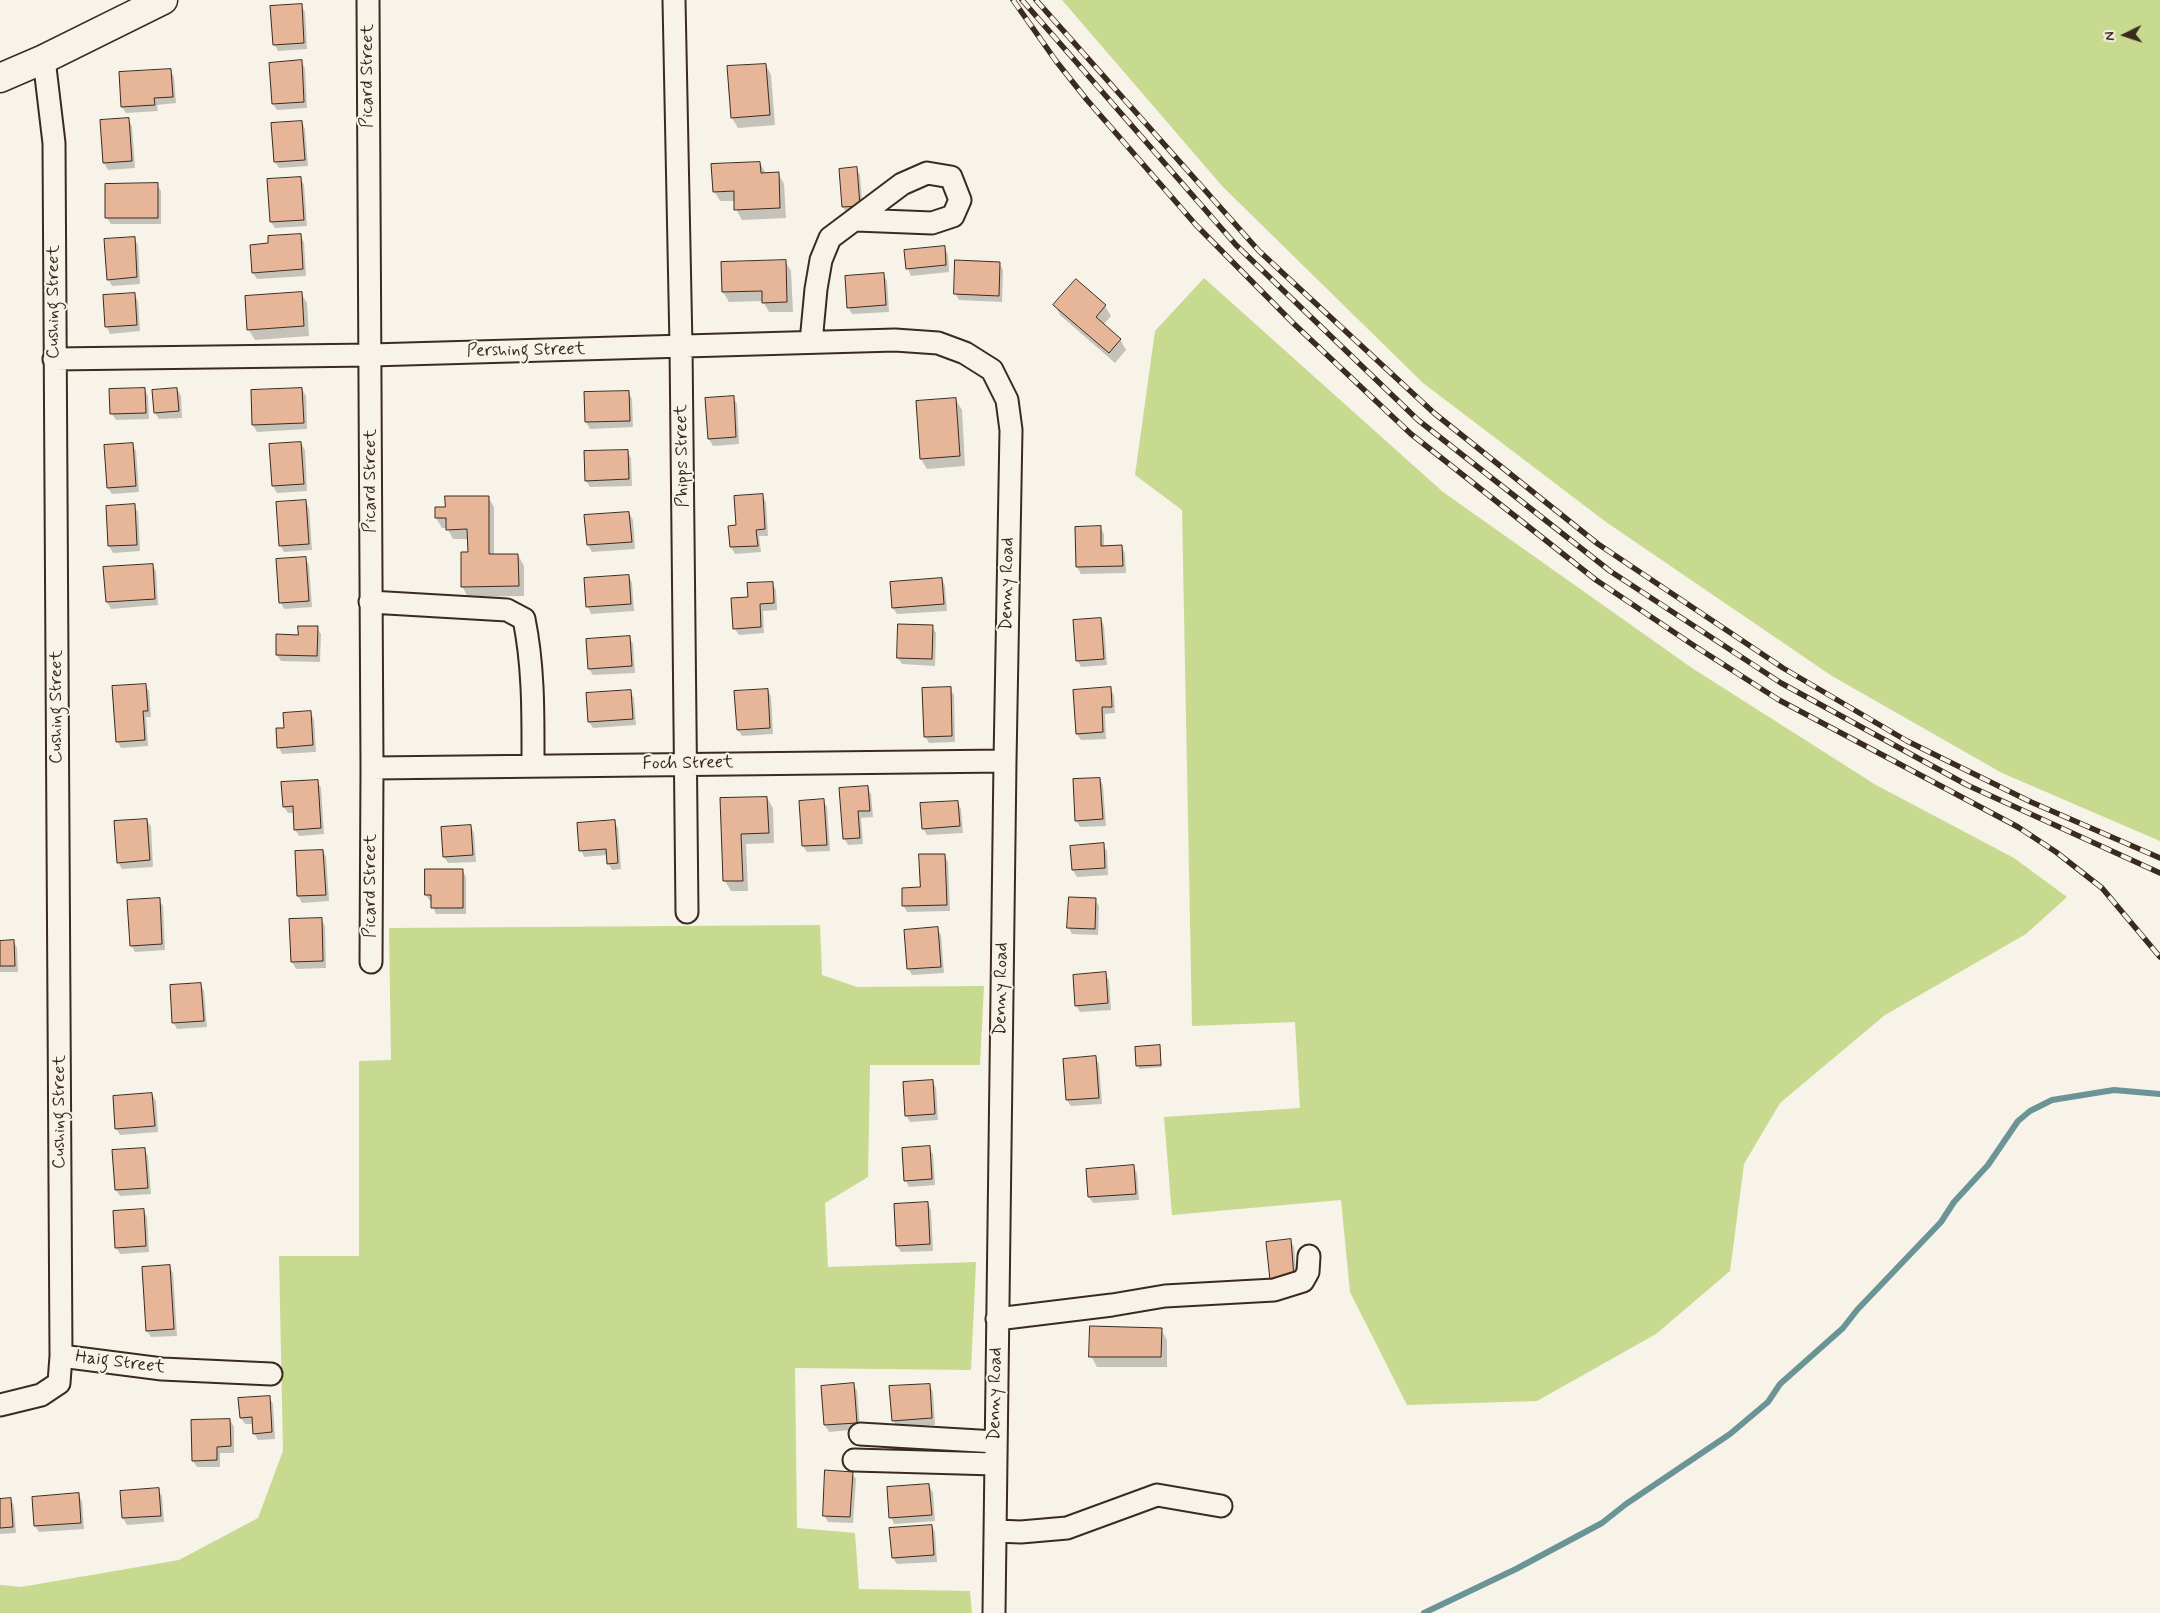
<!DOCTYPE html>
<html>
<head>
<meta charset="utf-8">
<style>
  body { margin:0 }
  #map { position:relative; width:2160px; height:1613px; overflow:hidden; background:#f7f3e8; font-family:Mynerve,sans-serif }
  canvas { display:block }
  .north { position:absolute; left:2100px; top:10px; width:50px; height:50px; -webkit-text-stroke:4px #f7f3e8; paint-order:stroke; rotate:266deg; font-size:14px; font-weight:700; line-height:20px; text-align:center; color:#3b2a1e }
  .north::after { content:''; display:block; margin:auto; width:18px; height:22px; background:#3b2a1e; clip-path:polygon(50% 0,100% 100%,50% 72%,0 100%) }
</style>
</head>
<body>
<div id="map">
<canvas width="2160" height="1613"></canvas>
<div class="north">N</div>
</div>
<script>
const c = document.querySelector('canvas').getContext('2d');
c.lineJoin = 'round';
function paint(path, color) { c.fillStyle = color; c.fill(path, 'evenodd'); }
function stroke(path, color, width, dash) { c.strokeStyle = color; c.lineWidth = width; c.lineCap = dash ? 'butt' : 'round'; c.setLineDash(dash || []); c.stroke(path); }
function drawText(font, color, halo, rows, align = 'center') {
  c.font = font + ' Mynerve,sans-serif'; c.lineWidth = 4; c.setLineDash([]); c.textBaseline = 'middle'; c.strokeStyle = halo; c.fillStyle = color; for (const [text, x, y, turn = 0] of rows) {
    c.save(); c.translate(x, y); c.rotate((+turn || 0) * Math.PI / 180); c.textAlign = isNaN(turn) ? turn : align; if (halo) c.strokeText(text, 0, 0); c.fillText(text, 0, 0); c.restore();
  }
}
const green = new Path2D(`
  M1062,0H2160V841L2002,773L1832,676L1606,522L1423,383L1223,187Z
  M1204,278L1443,492L1692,668L1876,785L2014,858L2067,897L2026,934L1885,1015L1780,1103L1744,1164L1730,1271L1656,1334L1537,1401L1407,1405L1350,1292L1341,1200L1172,1215L1164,1117L1300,1108L1295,1022L1192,1026L1182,510L1135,475L1155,331Z
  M820,925L822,975L857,987L984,986L980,1065H870L868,1177L825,1203L828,1267L976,1262L971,1370L795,1368L797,1528L855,1533L859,1589L970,1591L972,1613H0V1585L21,1587L179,1560L258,1518L283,1451L279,1256H359V1061L391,1060L389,928Z`);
const shadow = new Path2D(`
  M301,5L305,12L307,49L278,51L274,44Z
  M301,62L305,68L307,108L277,110L273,104Z
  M766,65L771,75L775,125L738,128L732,118Z
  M170,70L174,77L176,103L157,105L158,111L126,113L122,107Z
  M128,120L132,126L135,168L108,170L104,163L102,122Z
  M302,122L305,129L308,166L279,168L275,162Z
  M760,163L766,174L778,173L784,184L786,218L742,220L736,209L735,201H720L714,191Z
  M856,169L860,175L863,212L847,213L843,207Z
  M300,178L304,185L307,226L275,228L271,222Z
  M157,185L161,191V224H111L107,218Z
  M300,235L304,242L306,276L257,279L253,273L270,245Z
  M134,238L138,245L140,284L112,286L108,279Z
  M944,247L948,254L949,272L911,276L908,269L906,251Z
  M785,261L791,271L793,312H769L763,301L729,302L723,292L722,263Z
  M999,263L1003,270L1002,302L959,300L955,293Z
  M883,274L887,281L889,312L852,314L848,307Z
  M301,293L307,303L309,336L255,340L249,330L246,297Z
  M134,294L138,301L140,331L110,334L107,327L105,296Z
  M1055,305L1105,306L1111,316L1103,325L1120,339L1126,350L1115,363L1060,315Z
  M144,389L148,396L149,419L116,420L112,414Z
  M177,389L181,396L182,418L159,419L155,413Z
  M302,389L306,396L307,429L257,432L253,425Z
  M628,392L632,399L633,427L590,429L586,422Z
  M733,397L737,404L739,444L713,446L709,439L707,399Z
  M956,400L962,410L965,466L927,469L921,459Z
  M301,443L305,450L307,491L277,493L273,486L270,446Z
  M132,444L136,451L139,492L112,494L108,488Z
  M627,451L631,458L632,486L590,487L586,481Z
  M762,496L766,502L768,536H759L761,552L735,554L731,547L730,527L737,526Z
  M488,497L494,507V555H518L524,566V596L468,597L462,586L469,553V539H453L447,528H442L436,518V508H447Z
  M305,501L309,508L312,550L284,552L280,545Z
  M134,506L138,512L140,551L113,553L109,546L107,507Z
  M629,513L633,520L635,549L592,552L588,545L586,516Z
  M1100,527L1104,534V547H1122L1125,553L1126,573L1081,574L1077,567Z
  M305,559L309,565L312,607L284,609L281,603Z
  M152,565L156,571L158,605L111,609L107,602L105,568Z
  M629,576L632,583L634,611L591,614L588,607L586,579Z
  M942,579L945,586L947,611L897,614L893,608Z
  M772,583L776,590L777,610L763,611L764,633L739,635L735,629L750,598Z
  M1101,619L1104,626L1107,665L1081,667L1077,660Z
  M932,627L936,633L935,666L902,664L898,658Z
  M317,628L321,634L320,662L281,661L277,655L299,636Z
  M629,637L633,644L635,673L593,675L589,669Z
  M145,685L149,691L151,717H146L148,746L121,748L117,741Z
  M1110,688L1114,695L1115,713L1105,714L1106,739L1081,740L1077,734Z
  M950,689L954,695L955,742L929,743L925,736Z
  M767,690L771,696L773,734L742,736L738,730Z
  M630,691L634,698L636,725L593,728L589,722Z
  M310,712L314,719L316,752L282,754L279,747L286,729Z
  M1100,779L1103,786L1106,826L1080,827L1076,820Z
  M317,781L321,788L324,834L299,836L295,829L294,813H288L284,807Z
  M867,787L871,794L873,817L861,818L863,844L848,845L844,838Z
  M767,798L773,808L774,843L746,844L748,891H731L725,881L722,800Z
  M823,801L827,807L830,851L807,852L803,846Z
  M957,802L961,809L963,833L927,835L923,828Z
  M147,820L151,827L153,867L122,869L118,862Z
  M614,821L618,828L621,869L612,870L608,863L607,855L584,857L581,850Z
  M471,827L474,833L476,862L448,863L444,857Z
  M1103,845L1107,851L1108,875L1077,877L1073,870L1071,847Z
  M323,851L326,857L329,901L302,903L298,896L296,852Z
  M944,855L948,862L950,911L907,912L903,905L922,888Z
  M462,870L466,877V914H436L433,907V901H430L426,895Z
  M159,900L163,906L165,950L135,952L131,945Z
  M1095,900L1099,906L1098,935L1072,934L1069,928Z
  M321,919L325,926L326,968L296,969L292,962L291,920Z
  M937,929L941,935L944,973L912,975L908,968Z
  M0,942H14L17,948L18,972H0Z
  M1105,974L1109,980L1111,1010L1080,1012L1076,1005Z
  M200,984L204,991L207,1027L177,1029L173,1022Z
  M1159,1046L1162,1067L1139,1069L1136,1048Z
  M1095,1058L1099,1064L1102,1104L1071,1106L1067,1100Z
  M932,1081L936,1088L938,1120L910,1122L906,1115Z
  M152,1094L156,1101L158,1132L120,1135L116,1128Z
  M929,1148L933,1154L935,1185L909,1187L906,1181Z
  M144,1149L148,1156L151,1194L120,1196L116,1190Z
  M1133,1167L1137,1173L1139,1200L1093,1203L1089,1197Z
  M927,1203L931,1210L933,1251L901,1252L897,1246Z
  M143,1210L147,1217L149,1252L120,1254L116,1247Z
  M1290,1241L1294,1247L1297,1284L1275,1286Z
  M169,1266L173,1273L177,1336L151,1337L147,1331Z
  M1161,1329L1167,1340V1367H1097L1091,1356Z
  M853,1384L857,1391L860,1429L829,1432L825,1425Z
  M929,1385L933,1392L935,1425L897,1427L893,1420Z
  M269,1397L273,1404L275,1439L258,1440L254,1433V1424H245L241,1418Z
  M230,1420L234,1427V1453H220V1467H197L193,1461Z
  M852,1473L856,1479L853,1523L828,1522L824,1515Z
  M929,1486L933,1492L935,1521L894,1524L891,1517Z
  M158,1490L162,1496L164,1522L127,1525L123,1518L121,1492Z
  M78,1495L82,1501L84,1529L39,1532L35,1526Z
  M0,1500H11L14,1506L16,1533L0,1534Z
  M932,1526L935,1532L937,1562L897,1564L893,1558Z`);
const stream = new Path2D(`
  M1424,1613L1516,1569L1602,1523L1626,1504L1730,1434L1768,1402L1780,1384L1843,1328L1857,1310L1941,1222L1954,1202L1988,1165L2018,1121L2030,1111L2052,1100L2114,1090L2160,1094`);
const building = new Path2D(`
  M302,4L304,43L273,45L270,6Z
  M302,60L304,102L272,104L269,63Z
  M766,64L770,115L731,118L727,66Z
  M171,69L173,97L154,98L155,105L121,107L119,72Z
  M129,118L132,161L103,163L100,120Z
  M302,121L305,160L274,162L271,123Z
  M760,162L761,173L779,172L780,208L734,210V191L713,192L711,164Z
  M857,167L860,206L842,207L839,169Z
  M301,177L304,220L270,222L267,179Z
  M158,183V218H105V184Z
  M301,234L303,269L252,273L250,245L268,243V236Z
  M135,237L137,277L107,280L104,239Z
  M945,246L946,265L906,269L904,250Z
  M786,260L787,302L762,303V291L722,292L721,262Z
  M955,260L1000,262L999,296L954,294Z
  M884,273L886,305L847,308L845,276Z
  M1076,279L1106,305L1096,317L1121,339L1109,353L1053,305Z
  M302,292L304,326L247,330L245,296Z
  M135,293L137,325L105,327L103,295Z
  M145,388L146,413L110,414L109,389Z
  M177,388L179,411L154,413L152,390Z
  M302,388L304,423L252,425L251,390Z
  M629,391L630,421L585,422L584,392Z
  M734,396L736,437L708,439L705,398Z
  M956,398L960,456L920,459L916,401Z
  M301,442L304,484L272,486L269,444Z
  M133,443L136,486L107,488L104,445Z
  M628,450L629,479L585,481L584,451Z
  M763,494L765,529L756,530L758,546L730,547L728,526L736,525L734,496Z
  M445,496H489V554H518L519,586L461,587V552H468L467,529L446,530V518H435V507H445Z
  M306,500L309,544L279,546L276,502Z
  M135,504L137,545L108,546L106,506Z
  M629,512L632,542L587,545L584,515Z
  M1101,526V546L1122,545L1123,566L1076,567L1075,527Z
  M306,557L309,601L279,603L276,559Z
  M153,564L155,599L106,602L103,567Z
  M629,575L631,604L586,607L584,578Z
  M942,578L944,604L892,608L890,582Z
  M773,582L774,603L760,604L761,627L733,629L731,598L748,597L747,583Z
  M1101,618L1104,659L1076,661L1073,620Z
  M898,624L933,625L932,659L897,658Z
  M298,626H318L317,656L276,655V634L298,635Z
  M630,636L632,666L588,669L586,639Z
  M146,684L148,711H143L145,740L116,742L112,686Z
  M951,687L952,736L924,737L922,688Z
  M1111,687L1112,707H1102L1103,732L1076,734L1073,690Z
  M768,689L770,728L737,730L734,691Z
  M631,690L633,719L588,722L586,693Z
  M311,711L313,745L277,748L276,728H284L283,713Z
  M1100,778L1103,819L1075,821L1073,779Z
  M318,780L321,828L294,830L293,806L283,807L281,782Z
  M868,786L870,811H858L860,838L843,839L839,788Z
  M767,797L769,833L741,834L743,881H723L720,798Z
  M824,799L827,845L802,846L799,801Z
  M958,801L960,826L922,829L920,803Z
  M147,819L150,860L117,863L114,821Z
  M615,820L618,863L607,864L606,849L579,851L577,823Z
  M471,825L473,855L443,857L441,827Z
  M1104,843L1105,868L1072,870L1070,846Z
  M323,850L326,895L297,896L295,851Z
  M919,854H945L947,905L902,906V888L920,887Z
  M425,869H463V908H431V895H425Z
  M1069,897L1096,898L1095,929L1067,928Z
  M160,898L162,944L130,946L127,900Z
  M322,918L323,961L291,962L289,919Z
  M938,927L941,967L907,969L904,930Z
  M14,940L15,966H0V941Z
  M1106,972L1108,1003L1075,1006L1073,975Z
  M201,983L204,1021L172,1023L170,985Z
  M1160,1045L1161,1065L1136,1066L1135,1047Z
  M1096,1056L1099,1098L1066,1100L1063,1059Z
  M933,1080L935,1114L905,1116L903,1082Z
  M152,1093L155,1126L115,1129L113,1096Z
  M930,1146L932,1179L904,1181L902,1148Z
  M145,1148L148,1188L115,1190L112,1150Z
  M1134,1165L1136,1194L1088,1197L1086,1169Z
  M928,1202L930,1244L896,1246L894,1204Z
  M144,1209L146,1246L115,1248L113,1211Z
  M1291,1239L1294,1278L1270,1280L1266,1242Z
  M170,1265L174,1329L146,1331L142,1267Z
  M1090,1326L1162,1328L1161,1357H1089Z
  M854,1383L857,1423L824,1425L821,1386Z
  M930,1384L932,1418L892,1421L889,1386Z
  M270,1396L272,1432L253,1434L252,1417L240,1418L238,1398Z
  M230,1419L231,1446L217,1447V1460L192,1461L191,1420Z
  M825,1470L853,1472L850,1517L823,1516Z
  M929,1484L932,1515L889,1518L887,1487Z
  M159,1488L161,1516L122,1518L120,1491Z
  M79,1493L81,1523L34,1526L32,1497Z
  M11,1498L13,1527L0,1528V1499Z
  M932,1525L934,1555L892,1558L889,1528Z`);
const minor = new Path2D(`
  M368,0L372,768L371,962
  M674,0L681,346L687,912
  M811,342L816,289L821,260L830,238L902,184L927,173L951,177L960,200L953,216L932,223L856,220
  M54,359L371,355L895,340L938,343L965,353L992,370L1007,400L1011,430L1005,761L994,1613
  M370,602L507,610L524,619C534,668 533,717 533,766
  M372,768L1005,761
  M997,1319L1112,1305L1165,1296L1274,1290L1303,1281L1308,1272L1309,1256
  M61,1356L162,1369L271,1374
  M0,1405L41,1395L59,1383L61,1356L54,143L44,59
  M860,1434L996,1442
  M854,1460L995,1464
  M995,1531L1021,1532L1067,1528L1157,1495L1221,1506`);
const major = new Path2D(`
  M0,78L44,59L163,0`);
const rail = new Path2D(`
  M1013,0L1056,61L1087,100L1196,225L1293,323L1411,434L1596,580L1693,645L1779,700L2018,827L2056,852L2102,888L2160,957
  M1022,0L1236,245L1418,420L1610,571L1781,683L1967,785L2160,873
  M1036,0L1259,251L1434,413L1598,544L1783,668L1907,741L2031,802L2160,858`);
const streetNames = [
  ["Picard Street",368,76,-90],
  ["Cushing Street",54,302,-90],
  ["Pershing Street",526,351,-1],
  ["Phipps Street",683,456,-91],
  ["Picard Street",371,481,-90],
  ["Denny Road",1008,584,-89],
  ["Cushing Street",57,707,-90],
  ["Foch Street",688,764,-1],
  ["Picard Street",371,886,-90],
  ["Denny Road",1002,989,-89],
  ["Cushing Street",60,1112,-90],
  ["Haig Street",120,1363,7],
  ["Denny Road",996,1394,-89]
];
paint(green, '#c7da8f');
paint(shadow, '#0003');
stroke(stream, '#6b9497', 6);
paint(building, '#e7b598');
stroke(building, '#3b2a1e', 1);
stroke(minor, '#3b2a1e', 25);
stroke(major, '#3b2a1e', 31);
stroke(minor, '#f7f3e8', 21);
stroke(major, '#f7f3e8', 28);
stroke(rail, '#3b2a1e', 5.5);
stroke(rail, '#f7f3e8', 4, [11]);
drawText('18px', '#3b2a1e', '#f7f3e8', streetNames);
</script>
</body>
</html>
